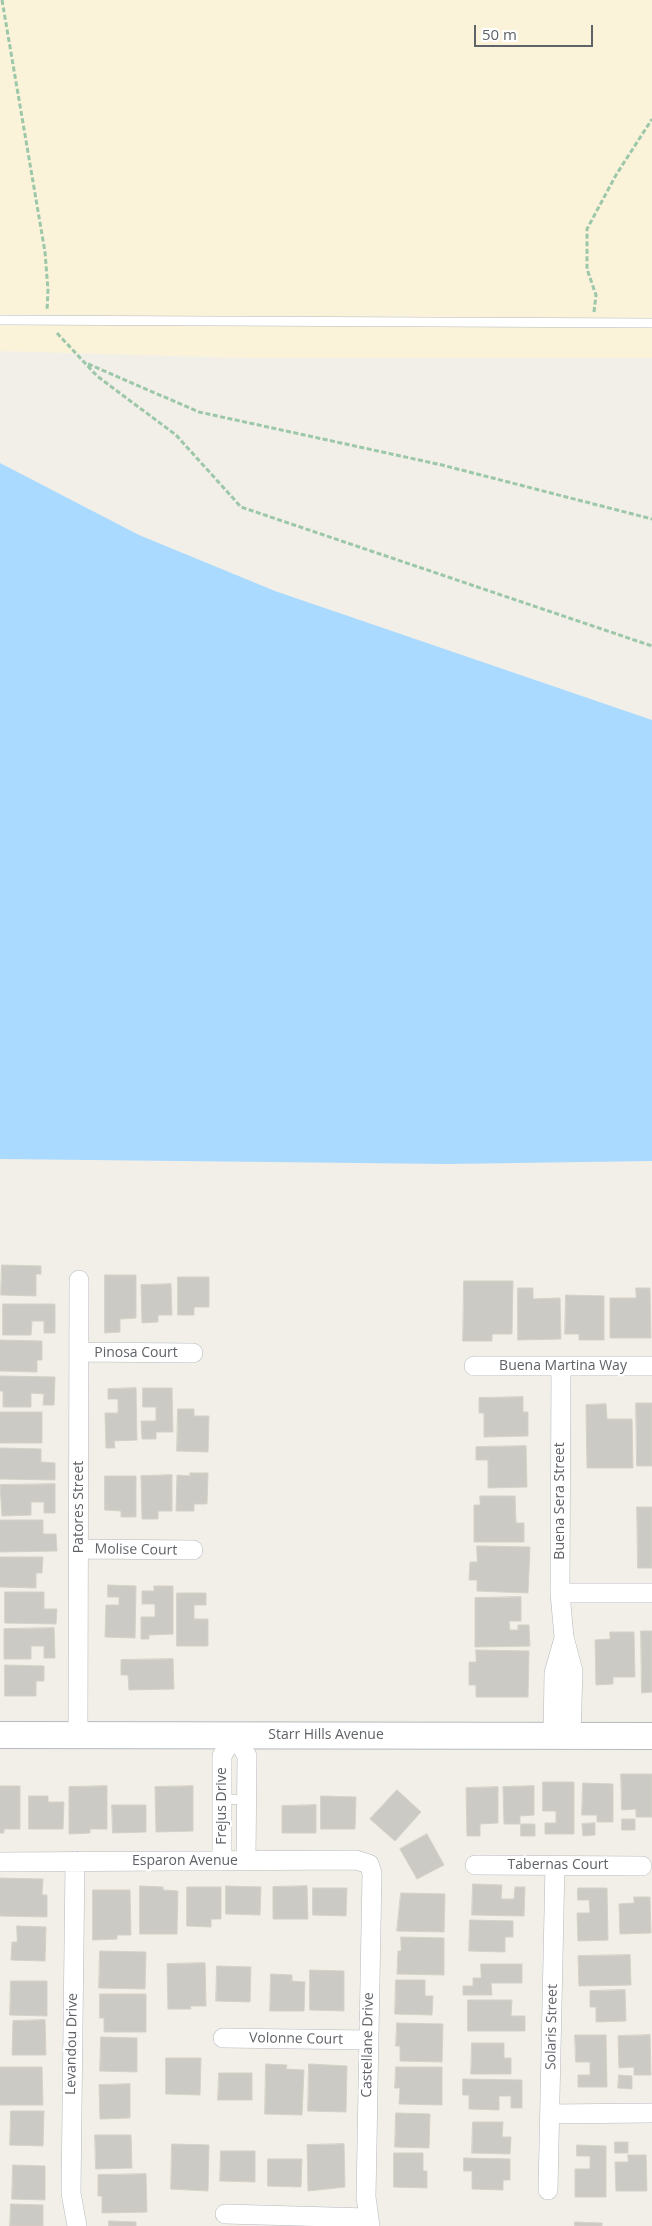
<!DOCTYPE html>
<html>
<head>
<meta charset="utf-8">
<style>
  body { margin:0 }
  #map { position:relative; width:652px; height:2226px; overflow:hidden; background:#f1efe8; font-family:"Open Sans",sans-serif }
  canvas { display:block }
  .scale { position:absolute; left:474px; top:25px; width:119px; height:22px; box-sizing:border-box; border:2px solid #5f6368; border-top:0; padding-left:6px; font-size:15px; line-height:18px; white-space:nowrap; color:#5f6368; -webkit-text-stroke:4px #fff; paint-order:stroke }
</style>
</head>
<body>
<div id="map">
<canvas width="652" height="2226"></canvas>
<div class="scale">50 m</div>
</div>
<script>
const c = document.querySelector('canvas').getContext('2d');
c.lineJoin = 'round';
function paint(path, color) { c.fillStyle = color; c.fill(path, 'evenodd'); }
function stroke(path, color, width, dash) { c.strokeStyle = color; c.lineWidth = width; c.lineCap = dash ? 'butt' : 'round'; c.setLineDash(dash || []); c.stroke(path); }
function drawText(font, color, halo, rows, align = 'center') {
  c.font = font + ' "Open Sans",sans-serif'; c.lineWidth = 5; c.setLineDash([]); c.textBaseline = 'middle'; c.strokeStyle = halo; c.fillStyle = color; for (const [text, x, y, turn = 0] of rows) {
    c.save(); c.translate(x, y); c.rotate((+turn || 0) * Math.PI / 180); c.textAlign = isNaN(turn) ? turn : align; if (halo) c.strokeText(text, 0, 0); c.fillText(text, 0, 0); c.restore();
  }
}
const sand = new Path2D(`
  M0,0H652V358H243L0,351Z`);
const water = new Path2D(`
  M0,463L139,535L275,591L652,720V1161L448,1164L0,1159Z`);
const building = new Path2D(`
  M2,1265L41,1266V1274H36V1296L1,1295Z
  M105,1275H136V1318L120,1319V1332L105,1333Z
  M178,1277H209V1307H194V1315H178Z
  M464,1281H513L512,1334H492V1341H463Z
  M171,1284L172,1315H158V1322L142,1323L141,1285Z
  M518,1288H533V1299L560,1298L561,1339L518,1340Z
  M636,1288H650L651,1338H610V1298H636Z
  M566,1295L604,1296V1340H579V1334H565Z
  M3,1304H55V1333H44V1321H32L31,1335H3Z
  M0,1340L42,1341V1360H37V1372L0,1371Z
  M0,1376L55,1377L54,1405H43L44,1394L31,1393V1407H3V1391H0Z
  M136,1388L137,1440L114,1441L115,1448H106L105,1413H118V1399H108V1389Z
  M143,1388H172L173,1432H156V1439H142L141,1421H156V1407H143Z
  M523,1397V1412H528V1436L484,1437V1413H479V1398Z
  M636,1403H652V1466H637Z
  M606,1404L607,1419H632L633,1468H587L586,1405Z
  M178,1409H194V1416H209L208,1452L177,1451Z
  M0,1412H42V1443H0Z
  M526,1446L527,1487L488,1488V1460H476V1447Z
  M0,1448L41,1449V1462L55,1463V1480L0,1479Z
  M190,1473H208L207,1504H194V1511H176L177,1475L190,1476Z
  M172,1475V1511H158V1519H142L141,1476Z
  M105,1476H136V1517H121V1511L105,1510Z
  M55,1484V1513H44V1502H31V1515L2,1516L0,1485Z
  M480,1496H515L516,1523H524V1542H474V1505H480Z
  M637,1507H652V1568H638Z
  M0,1520H43V1534H56L57,1551L0,1552Z
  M477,1546L530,1547L528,1593L477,1591V1580H469L470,1562H477Z
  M0,1557H43L42,1573H36V1588L0,1587Z
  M108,1585L136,1586L135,1638L105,1637L106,1605H119V1597H108Z
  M154,1586H173V1634L149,1635V1639H141V1617H155V1604H142V1591H154Z
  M5,1592H44V1609H57L56,1624L5,1623Z
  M177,1593H206V1605H194V1619H208V1646H177Z
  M521,1597V1621H509L510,1630H518V1625H529L530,1646L475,1647V1598Z
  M54,1628L55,1658H44V1646H31V1659H4V1629Z
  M641,1631H652V1692L642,1693Z
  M610,1632H634L635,1677H613V1684L596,1685L595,1640L610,1639Z
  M476,1650L529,1651L528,1697H476V1685H469V1662H476Z
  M173,1659L174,1689L129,1690L128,1675H121V1660Z
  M5,1665L44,1666V1681H36V1696H5Z
  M621,1774H652V1817H636V1809L622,1810Z
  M543,1782H574V1834H545V1823H556V1811H543Z
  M583,1783L613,1784V1822H597V1815H582Z
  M0,1786H20V1829H4V1833H0Z
  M107,1786V1829H90V1833L69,1834V1787Z
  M193,1786V1831L156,1832L155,1787Z
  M534,1786V1815L520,1816V1824H504L503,1787Z
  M498,1787V1823L480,1824V1836H467L466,1788Z
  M397,1790L421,1812L395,1841L370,1819Z
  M29,1796H48V1802H64L63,1829H29Z
  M321,1796L356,1797L355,1829H321Z
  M112,1805H146V1832L113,1833Z
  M316,1805V1833H282V1806Z
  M622,1819H635V1830H622Z
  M595,1823V1835L583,1836L582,1824Z
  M521,1824H535V1836H521Z
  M427,1834L444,1865L417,1879L400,1849Z
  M0,1878L43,1879L42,1895H47V1917L0,1916Z
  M473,1884L502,1885L501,1899H514L515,1887H525L524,1916L472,1915Z
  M140,1886L163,1887V1890L178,1891L177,1934H140Z
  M226,1886L261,1887L260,1915L226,1914Z
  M307,1886L308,1919H273V1887Z
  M187,1887H221V1919H211V1927L187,1926Z
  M313,1888H347L346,1916L313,1915Z
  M578,1888H607L608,1940L578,1941L577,1913H590L589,1900H578Z
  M93,1890H130L131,1935H117V1939L93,1940Z
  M401,1893L445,1894L444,1932L397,1931Z
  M634,1897H650L651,1933L620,1934L619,1904L634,1903Z
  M470,1920L513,1921V1937H505V1952L469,1951Z
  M17,1926L46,1927L45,1961L11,1960L12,1942H17Z
  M401,1937L444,1938V1975L397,1974L398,1951H401Z
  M100,1951L146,1952L145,1989L99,1988Z
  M630,1955L631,1985L579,1986L578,1956Z
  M205,1963L206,2006H190L191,2009H168L167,1964Z
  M481,1964H522V1983H491L492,1995H463V1986H473V1978H481Z
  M217,1966L251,1967L250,2002L216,2001Z
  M310,1970L344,1971V2011L310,2010Z
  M271,1974L292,1975V1981L305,1982L304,2011H270Z
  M396,1980H425V1996H433L432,2015L395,2014Z
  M11,1981H47V2016L10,2015Z
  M625,1990L626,2021L596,2022V2007H590V1991Z
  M100,1994H146V2032H104V2018H100Z
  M468,2000H512L511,2016H525V2031H468Z
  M45,2020L46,2055H12L13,2021Z
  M397,2023L443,2024L442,2062L400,2061V2046H396Z
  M575,2035H606L607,2087H578V2075H590V2062H576Z
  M650,2035L651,2075H634V2067L619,2068L618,2036Z
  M101,2037L137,2038V2072L100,2071Z
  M472,2043H504V2058H511V2074H471Z
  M166,2058H201L200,2095L166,2094Z
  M266,2064L287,2065L286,2069L304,2070L302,2115L265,2114Z
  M309,2064L347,2066L346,2112L308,2111Z
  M0,2067H42L43,2105H0Z
  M396,2067H442V2105L399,2104L400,2088H395Z
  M219,2073H252V2100H218Z
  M619,2075L632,2076V2089L618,2088Z
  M463,2079L522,2080V2108H511V2096H499V2110L469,2109V2095H463Z
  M130,2084V2118L100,2119L99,2085Z
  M11,2111H44L43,2146L10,2145Z
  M396,2113L430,2114L429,2148L395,2147Z
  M473,2122H503L502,2137H511L510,2154L472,2153Z
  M95,2135H131L132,2168L96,2169Z
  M615,2142H628V2153H615Z
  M172,2144L209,2145L208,2191L171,2189Z
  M344,2144L345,2187L308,2191L307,2145Z
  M577,2145L606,2146V2197H575V2169H590V2156H577Z
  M221,2151H255V2182L220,2181Z
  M394,2153H423V2171H427V2188L394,2187Z
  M628,2155H646L647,2191H616L615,2162H628Z
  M464,2158L510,2159V2180H503V2190L472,2189V2171H464Z
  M268,2159H302L301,2187L268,2186Z
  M13,2165L45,2166V2200L12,2199Z
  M146,2174L147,2212L102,2213V2196H98V2175Z
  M11,2204L43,2205V2226H10Z
  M109,2221L136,2222V2226H109Z
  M575,2222L602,2223V2226H575Z`);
const path = new Path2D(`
  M2,0L45,252L48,290L47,311
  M594,312L596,295L587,269V229L616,175L652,119
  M57,333L97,376L176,435L241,507L652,646
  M88,364L199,412L442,465L652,519`);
const lane = new Path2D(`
  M0,320L652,323
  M223,1799L247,1800`);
const street = new Path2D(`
  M79,1352L193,1353
  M474,1366H652
  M561,1366L560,1593L564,1637L573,1671L571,1736
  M79,1549L193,1550
  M560,1593H652
  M234,1734L247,1756L246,1861
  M78,1735L79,1280
  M553,1736L554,1673L564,1638
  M75,1861L71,2193L77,2226
  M222,1861V1756L234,1734
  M0,1862L356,1860L369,1864L372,1873L366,2197L370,2226
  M475,1865L642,1866
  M223,2038L368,2040
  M550,2114L652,2113
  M548,2190L555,1865
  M225,2214L368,2218`);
const secondary = new Path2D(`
  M0,1735L652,1736`);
const streetNames = [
  ["Pinosa Court",136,1353],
  ["Buena Martina Way",563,1366],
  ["Buena Sera Street",560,1501,-90],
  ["Patores Street",79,1507,-90],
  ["Molise Court",136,1550,1],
  ["Starr Hills Avenue",326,1735],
  ["Frejus Drive",222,1806,-90],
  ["Esparon Avenue",185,1861],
  ["Tabernas Court",558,1865],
  ["Solaris Street",552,2027,-89],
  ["Volonne Court",296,2039,1],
  ["Levandou Drive",72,2044,-89],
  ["Castellane Drive",368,2045,-89]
];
paint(sand, '#fbf3d9');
paint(water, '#aadaff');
paint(building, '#cccac5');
stroke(building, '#d6d1c6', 1);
stroke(lane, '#b5b8bc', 10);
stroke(street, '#b5b8bc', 20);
stroke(secondary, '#b6babf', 28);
stroke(path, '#9cc7a9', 3, [5, 2.5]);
stroke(lane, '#fff', 9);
stroke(street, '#fff', 19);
stroke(secondary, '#fff', 26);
drawText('14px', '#5f6368', '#fff', streetNames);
</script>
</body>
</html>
